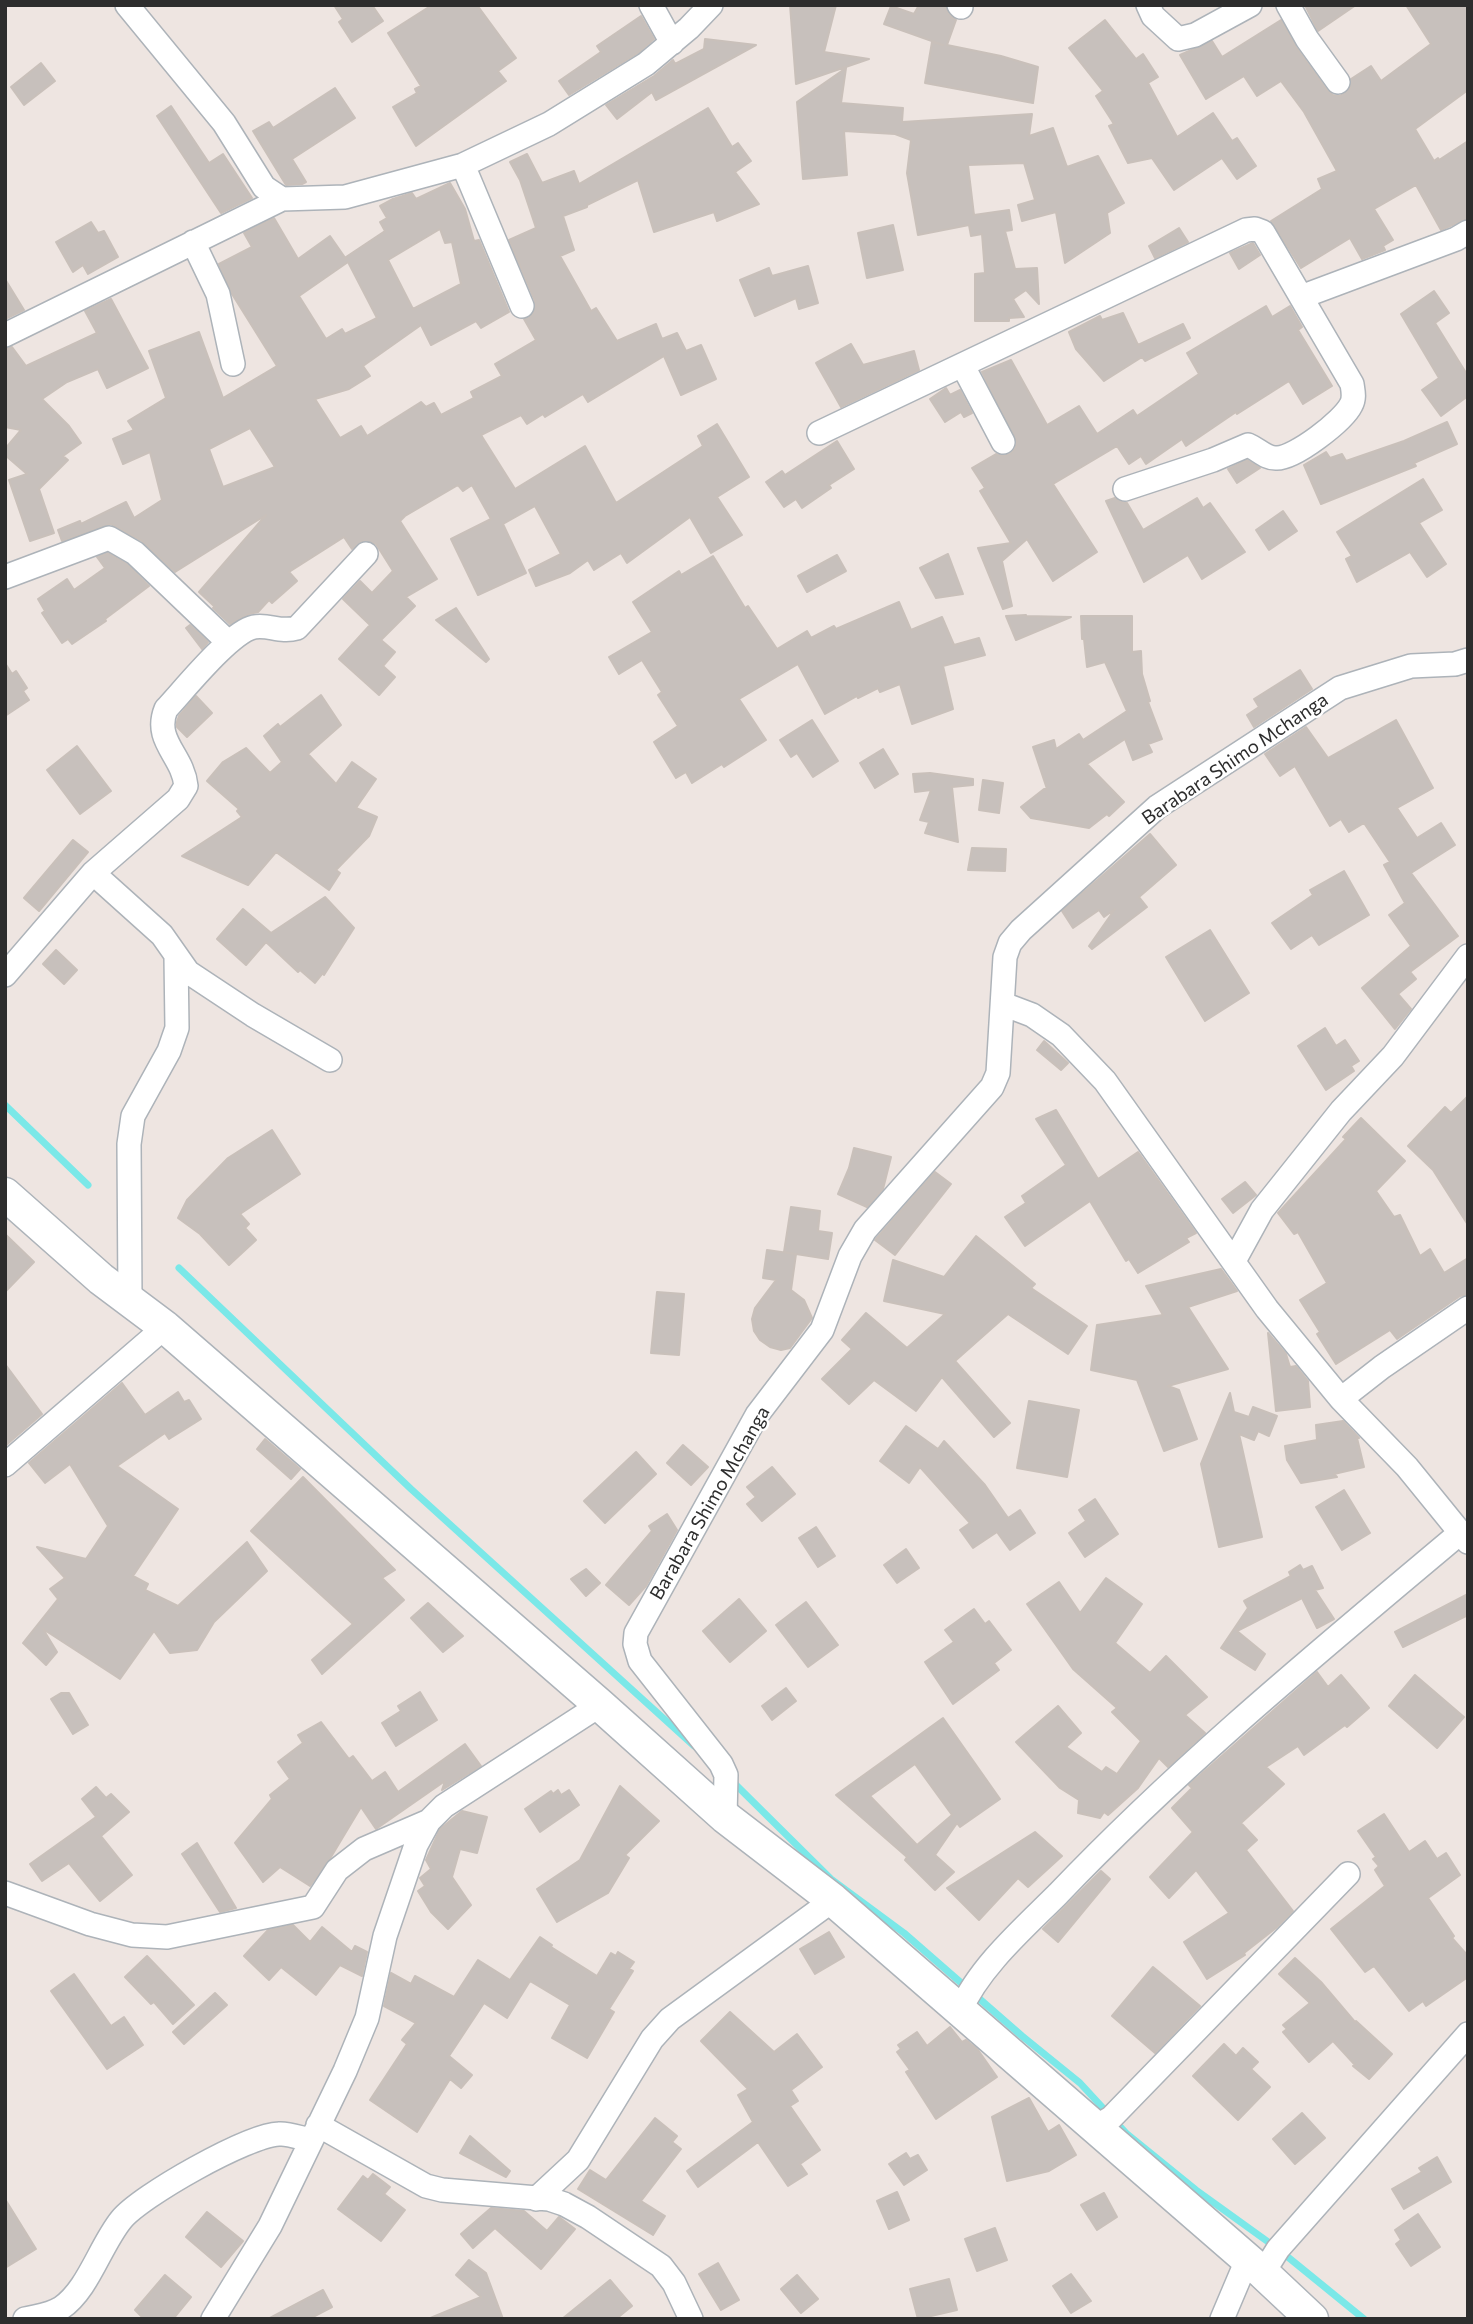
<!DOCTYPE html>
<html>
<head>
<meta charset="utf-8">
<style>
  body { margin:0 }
  #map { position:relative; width:1473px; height:2324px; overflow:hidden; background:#eee5e1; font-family:Commissioner,sans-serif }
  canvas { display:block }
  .frame { position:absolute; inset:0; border:7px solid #2d2d2d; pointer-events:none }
</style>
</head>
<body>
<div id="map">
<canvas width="1473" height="2324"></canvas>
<div class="frame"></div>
</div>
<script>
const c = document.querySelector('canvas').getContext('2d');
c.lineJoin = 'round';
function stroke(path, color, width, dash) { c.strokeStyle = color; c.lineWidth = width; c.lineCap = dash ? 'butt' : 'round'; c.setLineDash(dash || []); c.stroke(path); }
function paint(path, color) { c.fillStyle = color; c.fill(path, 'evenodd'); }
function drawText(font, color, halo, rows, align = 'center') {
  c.font = font + ' Commissioner,sans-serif'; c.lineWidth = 5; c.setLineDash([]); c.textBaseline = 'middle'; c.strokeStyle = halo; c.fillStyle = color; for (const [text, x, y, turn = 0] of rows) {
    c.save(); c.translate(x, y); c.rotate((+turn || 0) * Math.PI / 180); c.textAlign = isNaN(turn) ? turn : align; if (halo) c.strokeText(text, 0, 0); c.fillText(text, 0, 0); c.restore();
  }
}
const stream = new Path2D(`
  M5,1105L88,1185
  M179,1268L411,1489L694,1746
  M731,1780L831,1879L904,1933L1022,2036L1080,2083L1127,2134L1196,2190L1278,2249L1364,2319`);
const building = new Path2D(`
  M334,5H372L383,21L352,42L339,22L343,19Z
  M432,5H477L516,58L498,71L506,81L416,146L393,107L417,93L415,89L421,86L388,33Z
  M790,5H836L824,52L869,59L796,84Z
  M919,5H945L949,14L956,20L947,45L1001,56L1038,67L1033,103L925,83L932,42L943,45L884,24L891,6L914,14Z
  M1305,5H1356L1318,31Z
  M1406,5H1468V90L1415,129L1434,161L1438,158L1439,160L1468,141V218L1441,230L1416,185L1374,209L1393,240L1383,246L1385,250L1362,259L1350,238L1301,268L1271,221L1322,189L1318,179L1337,171L1304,112L1281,81L1257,96L1244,76L1206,99L1180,55L1212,41L1222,57L1281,20L1296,47L1327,90L1333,95L1340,96L1350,88L1351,79L1371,66L1381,81L1431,44Z
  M641,16L654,39L638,53L569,95L559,81L601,52L597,46Z
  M1105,20L1136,59L1143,54L1158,77L1148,83L1177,137L1213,113L1232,141L1237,138L1256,166L1237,179L1222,158L1174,190L1152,158L1128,163L1109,126L1114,124L1096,96L1103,91L1069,48Z
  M705,39L756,45L656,100L652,92L617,119L606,105L654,76L673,60L675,64L704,49Z
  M41,63L55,81L24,105L11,87Z
  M846,68L841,103L903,108L902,122L1032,114L1029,136L1053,128L1067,167L1098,156L1124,203L1107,213L1110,233L1065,263L1056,212L1022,221L1018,205L1035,200L1024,163L968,165L974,215L1009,210L1012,230L1005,231L1015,269L1037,268L1039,304L1026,290L1013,299L1024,317L1009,318V321H975V274L985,273L982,234L971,236L969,225L918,235L907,173L911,140L895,134L844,131L847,175L803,179L797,102Z
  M335,88L355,118L292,159L306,182L302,184L286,185L253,131L269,122L273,128Z
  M171,106L209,163L223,154L252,198L221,213L157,116Z
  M708,108L732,147L738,143L751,161L735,172L759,204L717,221L714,212L654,232L638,180L587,205V207L563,216L574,250L560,256L591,311L596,308L617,341L656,324L662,339L677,333L686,351L701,345L716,379L681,395L664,356L588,402L583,394L545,417L543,414L527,424L521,415L481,435L515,489L585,446L616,503L703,446L698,436L717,424L749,477L717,497L742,535L711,553L690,517L627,563L621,553L594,570L588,560L570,573L536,586L529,570L561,554L535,506L503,524L526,573L478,595L451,539L491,519L472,485L463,491L458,485L405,516L400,521L437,579L406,597L415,606L381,640L395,652L383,666L395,677L379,695L339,659L370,625L343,599L360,581L372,593L393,571L376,544L363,541L352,549L344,537L289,572L297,581L272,603L269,600L258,612L249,614L230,624L213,608L215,607L199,592L266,515L175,572L142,541L111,524L62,541L58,530L80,521L81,524L126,502L134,518L162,500L150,452L123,464L113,439L134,430L128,421L166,398L149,351L199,332L223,398L277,366L232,294L219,264L252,247L244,233L274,218L298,259L330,236L346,259V257L385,231L380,222L387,218L380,206L393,199L412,193L416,199L450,183L465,209L474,241L479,240L509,312L481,328L476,321L431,345L421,325L363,366L370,376L349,389L315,399L340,438L361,426L367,436L421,402L426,407L434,403L441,415L474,398L471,392L502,376L495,364L536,340L524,319L533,314L535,301L509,240L536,228L520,180L510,162L527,154L542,183L574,171L579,184ZM440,229L445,243L452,242L461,284L413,309L388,260ZM348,262L377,318L345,334L342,329L326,339L299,296ZM250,428L275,467L223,487L209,449Z
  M91,222L98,233L104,231L118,257L88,274L83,265L73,272L56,242Z
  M893,225L903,270L867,278L858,233Z
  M1179,228L1188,242L1155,258L1149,246Z
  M1253,243L1260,255L1239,269L1230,253Z
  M808,266L818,303L799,309L796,298L755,316L740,280L769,268L772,276Z
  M5,279L24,310L5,319Z
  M1434,291L1449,313L1435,323L1468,376V396L1441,416L1422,390L1439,378L1401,314Z
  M111,299L148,368L107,388L98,369L67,382L42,399L69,426L81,443L63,456L68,460L39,489L54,533L30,541L9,480L27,474L5,455V449L21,430L5,427V349L12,347L26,366L97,333L85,311Z
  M1266,306L1272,317L1290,306L1302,327L1298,330L1332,386L1303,404L1289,381L1237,414L1236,412L1186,446L1182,439L1146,464L1141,456L1129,464L1117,446L1053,484L1097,552L1053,581L1027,539L1002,561L1012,606L1003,609L978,548L1011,543L980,491L985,488L972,468L996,454L1003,456L1010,454L1015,449L1017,442L982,372L1011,360L1047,425L1079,406L1097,434L1133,410L1137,416L1199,374L1187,353Z
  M1123,313L1138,345L1183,324L1190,338L1145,361L1142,357L1104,381L1076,349L1069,332L1100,316L1102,320Z
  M851,344L863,365L914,351L919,370L841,407L816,363Z
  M946,388L950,395L960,390L972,413L964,417L961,412L945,422L930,399Z
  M1447,422L1457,444L1414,463L1416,466L1321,504L1304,465L1326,452L1330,458L1342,454L1346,461L1404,441Z
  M837,441L854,469L829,485L831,488L802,508L796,499L784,507L766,482L782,471L785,475Z
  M1247,460L1260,468L1237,483L1228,469Z
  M1423,479L1442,510L1419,523L1446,564L1427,577L1410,552L1357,582L1346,559L1352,556L1337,532Z
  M1115,498L1122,502L1127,503L1143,530L1197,498L1203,508L1210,503L1245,552L1202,579L1188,555L1144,582L1106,501Z
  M1283,511L1297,531L1269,550L1256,530Z
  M108,553L127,564L149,586L105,619L106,621L72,644L68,639L62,643L42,613L45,611L38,599L67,579L74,590L105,568L97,557Z
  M948,554L963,594L936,598L920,568Z
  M837,555L846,571L807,592L798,576Z
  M713,556L745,608L748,606L777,649L807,631L811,638L834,626L836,629L899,602L911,630L942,617L954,645L979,638L985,655L943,666L953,709L912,724L900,684L880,692L878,688L858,698L857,696L825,714L798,664L739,699L766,740L724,767L722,764L692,783L686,772L676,778L654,742L678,726L658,695L662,692L642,660L619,674L609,657L652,632L633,602L679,571L681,575Z
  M456,608L489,659L486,662L436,620Z
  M1026,615V616L1071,617L1016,640L1006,616Z
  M1081,616H1132V652L1141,651L1142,674L1150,701L1148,702L1162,739L1148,744L1152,752L1133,760L1125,739L1087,764L1124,802L1109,816L1107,814L1089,828L1031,818L1021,807L1044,789H1047L1033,747L1054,740L1056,749L1079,734L1083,740L1127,711L1105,662L1087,667L1084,639H1082Z
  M190,625L208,642L202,649L186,628Z
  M5,663L12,674L16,671L27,688L23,691L29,700L5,716Z
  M1300,670L1312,689L1254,727L1247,715L1259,707L1254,699Z
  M321,695L341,725L308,754L336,784L352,762L376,779L356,808L377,817L369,836L336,870L340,873L329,890L276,852L248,885L182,856L242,817L237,811L239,809L207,781L223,762L246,748L270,773L282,762L264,736L278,724L280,727Z
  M196,696L212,713L187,737L177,727V722L179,716Z
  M812,720L838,761L813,777L797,753L791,757L780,740Z
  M1396,720L1433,788L1397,808L1417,838L1441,823L1455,845L1411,873L1458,936L1410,972L1416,979L1398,994L1411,1009L1395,1029L1362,988L1411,946L1389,915L1405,903L1384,865L1390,862L1364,823L1349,832L1341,819L1330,826L1295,766L1280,776L1265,754L1306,727L1328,758Z
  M77,746L111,791L80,814L47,770Z
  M883,749L898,774L875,788L860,763Z
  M930,773L973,779V785L952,787L958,842L925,833L929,822L920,820L931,790L915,792L913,774Z
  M983,780L1003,783L999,813L979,810Z
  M1150,834L1176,865L1139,897L1147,907L1092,949L1089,946L1115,909L1104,917L1099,910L1073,928L1062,911Z
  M73,840L88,852L39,911L24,898Z
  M972,848L1006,849L1005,871L968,870Z
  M1344,871L1369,915L1319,945L1312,935L1291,949L1272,923L1313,895L1310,890Z
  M325,897L354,928L324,975L323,973L315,983L300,970L298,972L266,942L246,965L217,939L243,909L271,933Z
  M1210,930L1249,993L1205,1021L1166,957Z
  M56,950L77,970L64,984L43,964Z
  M1325,1028L1336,1046L1345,1040L1359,1061L1351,1066L1354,1071L1326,1090L1298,1046Z
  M1044,1041L1068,1063L1061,1070L1037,1050Z
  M1468,1096V1225L1433,1170L1408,1146L1445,1107L1451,1113Z
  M1056,1110L1098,1179L1138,1152L1196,1233L1186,1238L1189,1242L1138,1273L1129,1259L1126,1261L1090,1201L1025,1246L1005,1217L1026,1203L1022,1196L1066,1165L1036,1119Z
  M1361,1118L1405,1161L1376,1191L1394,1217L1400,1215L1420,1256L1430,1249L1444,1273L1468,1258V1294L1460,1296L1397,1339L1390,1330L1336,1364L1317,1334L1320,1332L1300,1300L1327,1283L1298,1232L1294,1234L1278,1213L1346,1139L1343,1137Z
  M272,1130L300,1174L240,1214L249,1224L245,1228L256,1240L229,1265L200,1234L178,1218L187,1200L228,1158Z
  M854,1148L891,1157L883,1189L867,1207L838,1194L849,1168Z
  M935,1172L951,1184L895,1255L875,1240Z
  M1245,1182L1256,1195L1233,1213L1222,1199Z
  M791,1207L820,1211L818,1231L832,1233L828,1259L796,1254L791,1290L804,1300L812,1318L790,1348L781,1350L770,1347L760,1340L754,1331L752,1319L755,1308L776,1280L763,1278L767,1250L795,1254L784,1252Z
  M5,1234L34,1262L5,1292Z
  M976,1236L1035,1284L1031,1288L1087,1326L1068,1354L1008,1314L955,1361L1010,1423L994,1437L942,1377L916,1411L874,1380L849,1404L822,1379L852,1349L842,1340L866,1313L907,1348L945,1314L884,1301L893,1260L944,1277Z
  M1221,1269L1237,1291L1188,1307L1228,1369L1168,1386L1179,1390L1197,1439L1164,1451L1137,1380L1091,1370L1097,1325L1163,1315L1146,1286Z
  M657,1292L684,1294L679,1355L651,1353Z
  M1268,1333L1286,1354L1290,1367L1296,1366L1308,1381L1310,1407L1276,1411Z
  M5,1364L42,1414L5,1446Z
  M122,1383L145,1415L178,1392L184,1402L189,1400L201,1419L169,1439L165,1433L117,1466L178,1509L133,1576L148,1584L145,1590L178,1606L247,1542L267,1571L214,1622L197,1650L170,1653L154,1631L120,1679L43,1629L57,1652L46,1665L23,1643L58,1599L50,1589L65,1578L37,1547L86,1559L108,1526L70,1464L45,1483L29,1463Z
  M1230,1393L1234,1412L1249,1417L1253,1407L1277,1416L1269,1436L1258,1431L1254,1440L1239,1434L1262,1537L1219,1547L1201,1464Z
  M1029,1401L1079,1410L1067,1477L1017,1468Z
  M1343,1421L1359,1438H1357L1364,1467L1334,1474L1337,1477L1301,1483L1287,1460L1285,1446L1317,1440L1316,1425Z
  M906,1426L938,1449L944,1441L985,1485L1008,1518L1020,1510L1035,1533L1010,1550L997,1532L973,1548L960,1530L970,1523L920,1467L909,1483L880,1461Z
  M265,1439L300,1469L291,1479L257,1449Z
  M683,1445L708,1467L691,1485L667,1463Z
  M636,1452L656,1474L605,1523L584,1501Z
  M772,1467L795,1494L762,1521L747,1504L756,1497L747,1487Z
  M303,1477L395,1570L382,1578L404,1600L322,1674L312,1660L353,1624L251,1531Z
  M1344,1490L1370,1533L1342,1550L1316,1507Z
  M1095,1499L1118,1534L1085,1557L1069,1533L1086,1521L1079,1510Z
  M667,1514L677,1530L646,1586L629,1605L606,1585L652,1531L649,1526Z
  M816,1527L835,1556L818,1567L799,1538Z
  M906,1549L919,1568L897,1583L884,1565Z
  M1300,1565L1303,1570L1312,1566L1323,1588L1315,1590L1334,1619L1317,1628L1302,1598L1237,1631L1265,1654L1255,1670L1221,1648L1248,1608L1244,1601L1291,1576L1289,1572Z
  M586,1569L600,1583L586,1596L571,1579Z
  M1106,1578L1142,1604L1115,1643L1150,1673L1166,1656L1207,1697L1185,1715L1205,1733L1168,1767L1159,1758L1138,1788L1108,1815L1104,1812L1100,1818L1078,1813L1079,1800L1060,1788L1016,1742L1058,1706L1081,1733L1066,1747L1102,1772L1106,1767L1117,1774L1141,1741L1112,1712L1117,1708L1073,1669L1027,1604L1059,1582L1080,1613Z
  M1468,1594V1615L1403,1647L1395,1632Z
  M739,1599L766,1631L730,1662L703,1631Z
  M806,1602L838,1645L808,1667L776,1625Z
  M428,1603L463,1636L443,1652L411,1618Z
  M974,1609L985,1624L989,1621L1011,1650L994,1663L999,1670L953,1704L925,1662L954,1642L945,1630Z
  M1317,1672L1328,1687L1341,1675L1369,1708L1347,1727L1345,1725L1304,1755L1298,1746L1266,1767L1284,1784L1241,1823L1257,1840L1246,1850L1293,1911L1276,1928L1244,1953L1245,1955L1207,1979L1184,1942L1229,1913L1196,1870L1169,1898L1150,1877L1193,1832L1172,1808L1192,1788L1189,1785Z
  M1415,1675L1464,1717L1437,1748L1389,1706Z
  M786,1688L796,1701L772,1720L762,1706Z
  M420,1692L437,1720L396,1746L382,1723L401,1711L398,1706Z
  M61,1693H69L88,1725L73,1734L51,1699Z
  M943,1718L1000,1799L960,1827L957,1823L935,1855L954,1872L935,1890L905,1860L907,1857L836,1795ZM915,1764L952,1815L917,1845L870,1796Z
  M321,1722L349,1759L353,1756L372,1781L385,1772L398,1792L465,1744L481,1766L442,1790L445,1781L376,1829L361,1807L331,1857L310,1886L280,1867L263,1882L235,1843L272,1799L270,1795L290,1779L278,1762L303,1743L298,1735Z
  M620,1786L659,1821L625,1855L629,1858L608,1893L557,1922L537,1889L580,1860Z
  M96,1787L106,1798L111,1794L129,1812L101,1836L132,1875L100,1901L69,1863L42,1881L30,1864L96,1817L82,1799Z
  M558,1790L561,1795L569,1790L579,1805L540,1832L525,1809L551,1791L553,1794Z
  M462,1811L487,1817L477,1853L460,1849L452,1877L471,1905L448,1929L431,1912L418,1891L425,1886L420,1878L431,1869L426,1860L440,1829Z
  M1384,1814L1409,1852L1425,1841L1437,1859L1446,1853L1460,1875L1428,1898L1454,1936L1452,1938L1468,1956V1977L1426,2006L1423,2001L1409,2011L1374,1966L1365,1972L1331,1929L1385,1886L1375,1870L1379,1866L1373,1859L1376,1857L1358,1831Z
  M1035,1832L1062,1856L1028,1887L1018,1878L979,1920L947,1888Z
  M197,1843L236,1908L220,1912L182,1854Z
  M1101,1871L1110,1879L1058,1942L1043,1929Z
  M293,1925L310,1942L322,1927L352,1952L355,1946L367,1952L362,1976L340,1965L316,1995L281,1967L269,1980L244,1956L268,1930Z
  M829,1932L844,1957L815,1974L800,1949Z
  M540,1937L552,1945L551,1947L597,1976L611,1953L616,1956L618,1952L634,1962L629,1969L633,1971L609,2009L614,2012L587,2058L552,2038L570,2005L530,1981L507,2018L484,2003L449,2056L472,2075L461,2088L450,2079L417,2132L370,2100L407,2044L402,2040L416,2023L384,2006L391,1973L411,1984L415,1976L454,1997L478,1960L510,1980Z
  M147,1956L194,2005L173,2024L154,2002L151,2004L125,1977Z
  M1295,1958L1321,1982L1355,2022L1356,2021L1392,2054L1369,2079L1353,2066L1355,2065L1333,2041L1309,2062L1283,2032L1287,2029L1283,2025L1310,2003L1279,1974Z
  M1153,1967L1200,2006L1155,2053L1112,2016Z
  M74,1974L111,2026L124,2017L143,2045L107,2069L51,1991Z
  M215,1993L227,2005L184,2044L173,2032Z
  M730,2012L774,2052L797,2034L822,2067L791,2090L798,2101L790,2106L820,2150L800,2164L807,2174L788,2186L758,2142L698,2187L687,2171L753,2122L738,2095L748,2089L701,2041Z
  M950,2027L962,2042L966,2040L978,2050L997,2077L936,2119L906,2072L910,2070L897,2052L901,2049L898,2045L917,2032L927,2046Z
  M1224,2044L1236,2056L1243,2048L1258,2062L1251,2069L1270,2087L1238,2120L1193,2076Z
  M1029,2098L1048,2132L1059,2125L1076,2155L1049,2171L1007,2181L992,2117Z
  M1302,2113L1325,2138L1295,2164L1273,2139Z
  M655,2118L677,2136L672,2142L681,2149L641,2201L665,2216L653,2235L578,2189L590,2170L606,2180Z
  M470,2136L510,2171L506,2177L460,2153Z
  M906,2153L910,2159L918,2155L927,2170L904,2185L889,2164Z
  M1437,2157L1451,2182L1404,2209L1392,2189L1422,2172L1419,2168Z
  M373,2174L390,2187L384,2194L405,2210L381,2241L338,2209L363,2176L368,2180Z
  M897,2192L909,2220L889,2229L877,2201Z
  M1104,2193L1117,2217L1097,2230L1081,2205Z
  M5,2199L36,2249L5,2268Z
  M491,2208L524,2211L547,2231L559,2217L575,2229L541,2269L495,2228L473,2248L461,2234Z
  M207,2212L243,2241L221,2267L186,2237Z
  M1418,2214L1440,2247L1411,2266L1396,2244L1401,2240L1395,2230Z
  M995,2228L1007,2260L977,2271L965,2239Z
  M469,2260L486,2273L503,2319H428L481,2297L456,2275Z
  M718,2263L739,2300L721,2310L699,2274Z
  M1071,2274L1091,2301L1071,2313L1053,2286Z
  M165,2275L191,2297L173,2319H144L135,2310Z
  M797,2275L818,2299L801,2313L781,2289Z
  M949,2279L957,2310L918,2319L910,2289Z
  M610,2280L632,2306L616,2319H562Z
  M323,2290L332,2307L309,2319H268Z`);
const street = new Path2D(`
  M127,5L224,123L264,187L282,199L345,197L463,165L549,124L646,64L689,28L711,5
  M651,5L672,43
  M959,5L961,7
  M1148,5L1153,16L1178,39L1195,35L1250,5
  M1288,5L1307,39L1338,82
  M463,165L522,306
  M193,242L218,294L233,364
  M1301,297L1456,239L1468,232
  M5,335L282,199
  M963,366L1003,442
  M819,433L1246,230L1255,229L1263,232L1352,384C1353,391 1355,398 1351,405C1343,421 1295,458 1277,458C1266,459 1258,449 1248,445L1213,460L1125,489
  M5,577L109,538L135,553L228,642
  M93,873L162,935L188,972L253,1015L330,1060
  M5,975L93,873L178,799L186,786C183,755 153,741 166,709C184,690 230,632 254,627C269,624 280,633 297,628L366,554
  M1003,1004L1032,1015L1061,1035L1105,1081L1267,1309L1341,1399L1407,1467L1468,1542
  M1234,1261L1262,1210L1341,1111L1393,1056L1468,956
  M130,1300L129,1144L133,1116L169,1051L177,1028L176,957
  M1341,1399L1382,1367L1468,1308
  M5,1465L165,1327
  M725,1817L726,1775L721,1764L640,1661L635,1644L636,1633L757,1415L822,1330L850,1256L865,1230L992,1087L998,1073L1005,957L1010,943L1021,930L1157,807L1340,688L1411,666L1455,664L1468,660
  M5,1893L90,1924L132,1935L167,1937L313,1907L337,1870L364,1849L429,1821
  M960,2011C979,1967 1024,1928 1058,1894C1183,1763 1322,1649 1460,1533
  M318,2125L426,2186L442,2190L549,2199L564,2204L588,2217L661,2266L674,2283L691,2319
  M1094,2128L1111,2118L1348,1874
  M536,2199L578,2160L652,2039L670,2019L833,1900
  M1263,2273L1278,2249L1468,2034
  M25,2319C37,2316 51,2315 61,2308C88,2290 100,2246 121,2220C140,2196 248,2135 279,2134C288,2133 300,2138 310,2140
  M213,2319L270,2226L345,2071L367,2018L385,1936L416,1845L429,1821L444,1806L600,1705
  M1222,2319L1247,2260`);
const secondary = new Path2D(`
  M5,1194L101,1279L165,1327L600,1705L725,1817L833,1900L1263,2273L1312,2319`);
const streetNames = [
  ["Barabara Shimo Mchanga",1235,759,-34],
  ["Barabara Shimo Mchanga",710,1503,-60]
];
stroke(stream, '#7be8e8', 7);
paint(building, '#c7c0bc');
stroke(building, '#c9c0ba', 2);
stroke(street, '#adb3b9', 26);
stroke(secondary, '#adb3b9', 35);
stroke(street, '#fff', 23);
stroke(secondary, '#fff', 32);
drawText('19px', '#2d2d2d', '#fff', streetNames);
</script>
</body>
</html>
